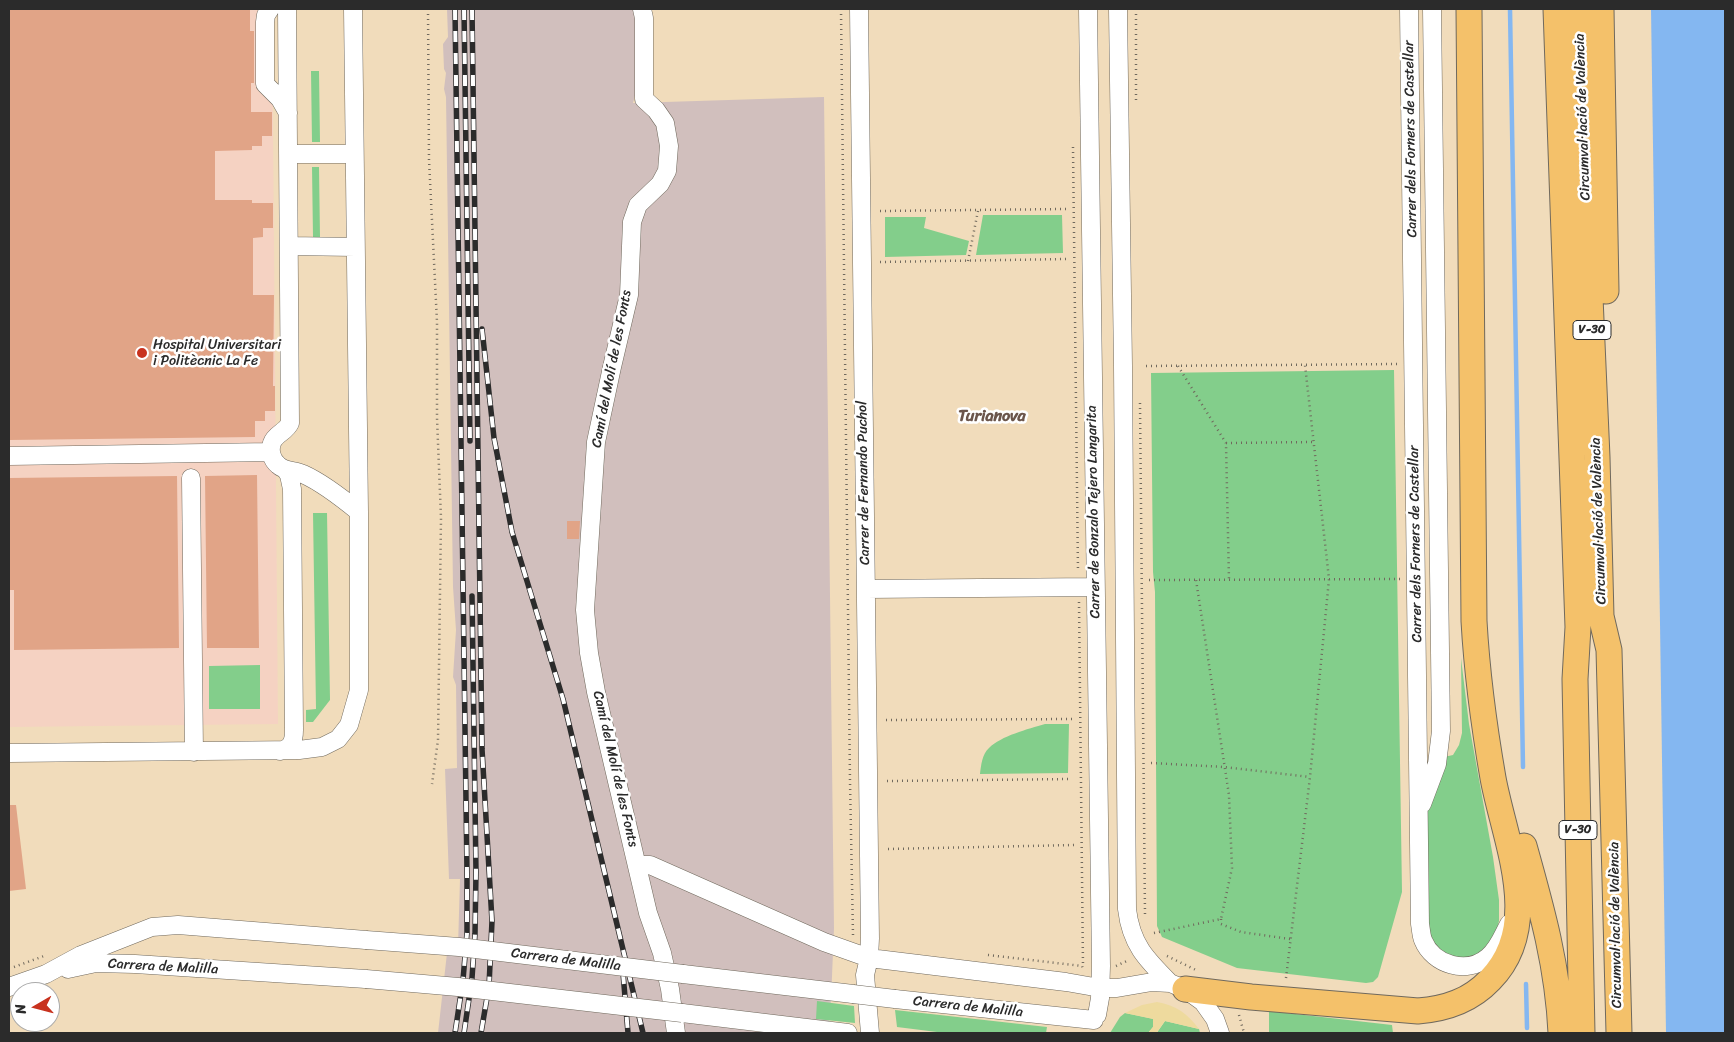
<!DOCTYPE html>
<html>
<head>
<meta charset="utf-8">
<style>
  body { margin:0 }
  #map { position:relative; width:1734px; height:1042px; overflow:hidden; background:#f1dcbb; font-family:Sriracha,sans-serif }
  canvas { display:block }
  .frame { position:absolute; inset:0; border:10px solid #2b2b2b; pointer-events:none }
  .north { position:absolute; left:10px; top:982px; width:50px; height:50px; box-sizing:border-box; background:#fff; border:1px solid #aaa; border-radius:50%; rotate:262deg; font-size:14px; font-weight:700; line-height:20px; text-align:center; color:#2b2b2b }
  .north::after { content:''; display:block; margin:auto; width:18px; height:22px; background:#c8321e; clip-path:polygon(50% 0,100% 100%,50% 72%,0 100%) }
</style>
</head>
<body>
<div id="map">
<canvas width="1734" height="1042"></canvas>
<div class="frame"></div>
<div class="north">N</div>
</div>
<script>
const c = document.querySelector('canvas').getContext('2d');
c.lineJoin = 'round';
function paint(path, color) { c.fillStyle = color; c.fill(path, 'evenodd'); }
function stroke(path, color, width, dash) { c.strokeStyle = color; c.lineWidth = width; c.lineCap = dash ? 'butt' : 'round'; c.setLineDash(dash || []); c.stroke(path); }
function drawText(font, color, halo, rows, align = 'center') {
  c.font = font + ' Sriracha,sans-serif'; c.lineWidth = 5; c.setLineDash([]); c.textBaseline = 'middle'; c.strokeStyle = halo; c.fillStyle = color; for (const [text, x, y, turn = 0] of rows) {
    c.save(); c.translate(x, y); c.rotate((+turn || 0) * Math.PI / 180); c.textAlign = isNaN(turn) ? turn : align; if (halo) c.strokeText(text, 0, 0); c.fillText(text, 0, 0); c.restore();
  }
}
const built = new Path2D(`
  M9,9H272L278,724L9,727Z`);
const industrial = new Path2D(`
  M447,9H636L637,88L633,103L824,97L834,928L831,1000L828,1033H438L447,953L458,947L460,879H449L445,769L457,768L456,685L453,677L456,630L453,587L446,97L444,89L446,73L444,69L443,44L448,37Z`);
const green = new Path2D(`
  M311,71H319L320,142H312Z
  M312,167H319L320,237H313Z
  M983,215H1062L1063,253L976,255Z
  M885,217H926L924,228L969,241L966,255L885,257Z
  M1394,370L1402,892L1378,977L1373,982L1366,983L1237,968L1162,937L1157,926L1155,592L1153,572L1151,373Z
  M313,513H327L330,700L313,722H306V710L316,709Z
  M1461,658L1469,724L1493,857L1499,900V921L1496,933L1488,946L1478,955L1462,959L1446,955L1435,945L1429,931L1427,904L1426,815L1444,757L1453,755L1459,745L1462,733Z
  M260,665V709H209V666Z
  M1045,724H1069L1068,773L980,774C981,766 982,754 989,748C1001,736 1028,729 1045,724Z
  M817,1001L854,1006L855,1023L816,1019Z
  M895,1010L1047,1027L1046,1033H945L897,1027Z
  M1269,1011L1392,1025L1393,1033H1269Z
  M1125,1013L1154,1019L1153,1027L1148,1033H1110L1120,1017Z
  M1165,1021L1199,1029L1200,1033H1157L1158,1031Z`);
const sand = new Path2D(`
  M1157,1002C1176,1005 1188,1014 1199,1029L1165,1021L1158,1031L1157,1033H1148L1153,1027V1019L1125,1013L1142,1005Z`);
const water = new Path2D(`
  M1651,9H1725V1033H1666Z`);
const stream = new Path2D(`
  M1510,9L1523,767
  M1526,984L1527,1028`);
const building = new Path2D(`
  M9,9H250V31H254V83H251V112H272V136H262V146H252V150L215,151V200H252V203H273V228H263V237L253,238V295H274L273,386H275V411H265V421H255V437L9,440Z
  M257,475L259,648H207L205,476Z
  M177,476L179,648L14,650V590H9V478Z
  M567,521H580L579,539H567Z
  M9,805H16L26,889L9,891Z`);
const path = new Path2D(`
  M428,9L429,160L437,322V418L441,518L438,740L432,784
  M841,9L850,781L853,935
  M1136,9V102
  M1073,147L1078,572
  M880,211L1066,209
  M968,261L978,211
  M880,262L1066,259
  M1146,366L1397,364
  M1178,366L1226,443L1229,580
  M1140,403L1145,915
  M1226,443L1314,442
  M1149,580L1402,579
  M1079,602L1083,966
  M886,720L1072,719
  M1151,763L1224,767L1310,777
  M887,781L1072,779
  M888,849L1074,845
  M1221,919V924L1241,932L1290,939
  M1154,933L1221,919L1232,868L1229,795L1196,580
  M988,955L1082,966L1083,970
  M1167,956L1196,970
  M1116,966L1129,960
  M14,967L44,956
  M1286,978L1310,777L1329,579L1305,365
  M1239,1015L1244,1033`);
const minor = new Path2D(`
  M270,9L266,15L265,22V84L280,99L288,113
  M287,9L290,423C286,432 275,434 272,443C269,451 272,460 278,465C285,472 295,470 303,474C323,483 342,498 359,512
  M642,9L644,18V99L656,110L665,123L669,146L667,171L660,184L638,205L632,222L629,295L612,367L596,442L585,610L589,653L596,692L648,913L662,953L670,989L676,1033
  M859,9L870,938L869,958L865,975L870,1033
  M1088,9L1101,966L1100,998L1097,1015
  M1118,9L1123,366L1127,909C1131,944 1146,959 1170,983
  M1409,9L1420,924C1421,929 1421,935 1423,940C1433,965 1467,975 1488,957C1498,949 1503,935 1509,924
  M288,154H354
  M289,246L355,247
  M9,456L271,452
  M191,478L194,752
  M866,589L1095,587
  M280,751C292,748 294,741 294,730L292,489L289,475L285,469
  M9,753L299,750L322,747L338,739L349,725L359,690V512L353,9
  M1422,804L1437,764L1441,731L1432,9
  M637,865H650L824,942L869,958L1066,982L1100,988H1117L1152,982L1170,983L1185,989L1203,1002L1215,1019L1220,1033
  M68,969L96,963L135,964L366,979
  M683,974L853,994
  M9,987L46,974L81,955L152,927L178,925L366,940
  M895,999L1094,1020
  M682,1013L848,1033`);
const highway = new Path2D(`
  M1556,9L1578,627L1575,679L1582,1033
  M1579,9L1583,137L1597,457L1601,616L1609,650L1619,1033
  M1601,9L1606,291
  M1524,846C1542,910 1558,967 1561,1033
  M1185,989L1251,997L1418,1011C1446,1009 1470,1001 1490,980C1544,925 1505,843 1493,778C1484,726 1477,674 1474,621L1469,9`);
const rail = new Path2D(`
  M455,9L467,873V933L463,980L455,1033
  M464,9L470,441
  M472,9L482,749L492,921L489,986L481,1033
  M482,329L494,438L512,532L563,699L643,1033
  M623,973L628,1033
  M464,1033L472,978L475,934L476,872L472,596`);
const minorBridge = new Path2D(`
  M366,940L459,947L683,974
  M366,979L458,987L682,1013
  M853,994L895,999`);
const markers = [
  [142,353,6,"#c8321e"]
];
const shields = [
  [1592,330,38],
  [1578,830,38]
];
const shieldNames = [
  ["V-30",1592,330],
  ["V-30",1578,830]
];
const streetNames = [
  ["Circumval·lació de València",1583,117,-92],
  ["Carrer dels Forners de Castellar",1411,139,-91],
  ["Camí del Molí de les Fonts",612,369,-79],
  ["Carrer de Fernando Puchol",864,483,-91],
  ["Carrer de Gonzalo Tejero Langarita",1094,512,-91],
  ["Circumval·lació de València",1599,521,-92],
  ["Carrer dels Forners de Castellar",1416,544,-91],
  ["Camí del Molí de les Fonts",615,769,77],
  ["Circumval·lació de València",1616,925,-91],
  ["Carrera de Malilla",566,960,7],
  ["Carrera de Malilla",163,967,3],
  ["Carrera de Malilla",968,1007,6]
];
const poiNames = [
  ["Hospital Universitari",153,345],
  ["i Politècnic La Fe",153,361]
];
const quarterNames = [
  ["Turianova",992,417]
];
paint(built, '#f5d2c2');
paint(industrial, '#d1bfbd');
paint(green, '#83ce8b');
paint(sand, '#eeda9e');
paint(water, '#84b7f1');
stroke(stream, '#84b7f1', 4.5);
paint(building, '#e1a487');
stroke(minor, '#70695d', 19);
stroke(highway, '#70695d', 27);
stroke(path, '#70695d', 2.5, [1, 4]);
stroke(minor, '#fff', 18);
stroke(highway, '#f4c16a', 25);
stroke(rail, '#2b2b2b', 5.5);
stroke(rail, '#fff', 4, [11]);
stroke(minorBridge, '#70695d', 19, []);
stroke(minorBridge, '#fff', 18);
for (const [x, y, r, color] of markers) { const dot = new Path2D(); dot.arc(x, y, r, 0, 2 * Math.PI); c.fillStyle = color; c.fill(dot); stroke(dot, '#fff', 2); }
for (const [x, y, w] of shields) { const box = new Path2D(); box.roundRect(x - w / 2, y - 9.5, w, 19, 4); c.fillStyle = '#fff'; c.fill(box); stroke(box, '#2b2b2b', 1); }
drawText('bold 12px', '#2b2b2b', null, shieldNames);
drawText('14px', '#2b2b2b', '#fff', streetNames);
drawText('14px', '#2b2b2b', '#fff', poiNames, 'left');
drawText('bold 16px', '#6b554b', '#fff', quarterNames);
</script>
</body>
</html>
